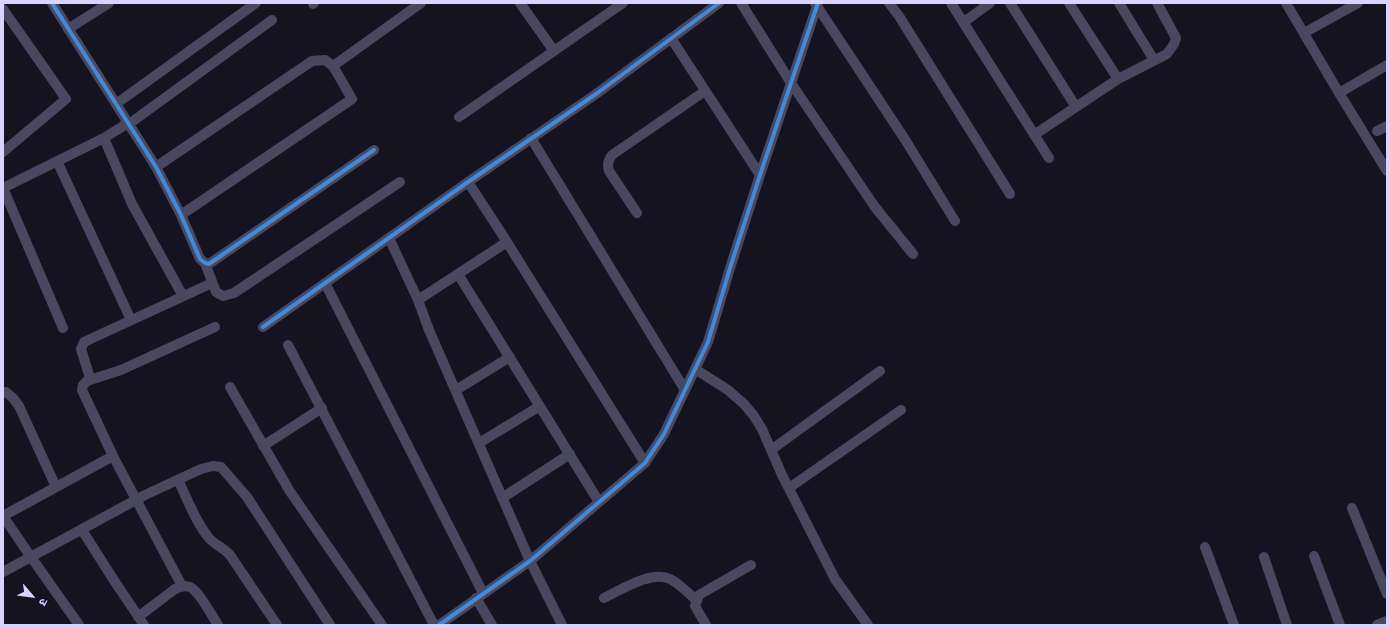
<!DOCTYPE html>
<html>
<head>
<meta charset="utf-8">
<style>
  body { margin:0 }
  #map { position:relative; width:1390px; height:628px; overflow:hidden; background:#161320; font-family:"Nunito Sans","Noto Sans Devanagari",sans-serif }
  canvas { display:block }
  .frame { position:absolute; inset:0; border:4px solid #d9d3ff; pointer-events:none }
  .north { position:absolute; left:12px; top:576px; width:40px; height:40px; -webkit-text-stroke:3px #130d26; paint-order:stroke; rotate:118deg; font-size:11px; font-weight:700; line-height:16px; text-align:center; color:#d9d3ff }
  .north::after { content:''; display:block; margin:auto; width:14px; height:18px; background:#d9d3ff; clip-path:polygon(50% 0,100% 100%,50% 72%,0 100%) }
</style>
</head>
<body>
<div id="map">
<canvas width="1390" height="628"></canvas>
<div class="frame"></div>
<div class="north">उ</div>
</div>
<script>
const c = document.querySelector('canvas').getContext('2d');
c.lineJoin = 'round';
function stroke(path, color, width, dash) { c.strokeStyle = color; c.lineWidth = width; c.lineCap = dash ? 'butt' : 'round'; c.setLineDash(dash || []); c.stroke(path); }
const minor = new Path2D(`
  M52,3L156,167L181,215L200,259L205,263L209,264L374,150
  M520,3L554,51
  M741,3L791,83L875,207L913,254
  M815,3L906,141L955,221
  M889,3L899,16L1010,194
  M951,3L1049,158
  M1010,3L1076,107
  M1069,3L1118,79
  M1119,3L1154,60
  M1286,3L1339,93L1387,171
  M313,4L314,3
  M3,9L66,99L3,152
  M964,22L990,3
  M68,29L109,3
  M1304,33L1358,3
  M671,38L760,175
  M1339,93L1387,65
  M116,104L256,3
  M459,117L623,3
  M128,123L104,138L132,204L183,296
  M129,124L272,20
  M1377,131L1387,126
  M1034,135L1118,79L1167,54L1174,44L1176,38L1157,3
  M531,138L685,390
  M57,161L131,320
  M156,167L312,61L325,60L333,66
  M468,182L500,231L645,463
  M3,188L63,328
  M3,188L104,138
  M637,213L609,171C607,165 608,160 612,155L705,91
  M181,215L352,99L333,66L421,3
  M389,238L418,300L429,330L530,561L562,625
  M205,263L216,292L223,296L234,293L400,182
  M458,274L599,502
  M325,283L483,593
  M418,300L507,242
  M263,327L468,182L596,94L719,3
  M288,345L434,625
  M695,369L728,390L744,404L754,416L762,429L782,475L835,579L868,625
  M90,380L121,370L215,327
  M230,387L289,490L382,625
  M456,390L510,357
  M3,393L6,392L13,398L19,406L56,487
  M479,443L540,406
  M263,446L322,408
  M771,450L880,371
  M178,480C187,498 196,523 209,538C215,545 224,548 230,555L277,625
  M789,488L901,410
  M502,498L570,454
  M1352,508L1387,594
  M3,516L31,557L79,625
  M3,516L113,456
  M82,530L115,582L144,625
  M1205,547L1234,625
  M1314,556L1340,625
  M1264,557L1287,625
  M3,572L145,495L201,469L213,466L221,467L247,497L330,625
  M182,586L113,456L82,390L83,385L90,378L81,349L84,342L212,283
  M476,598L492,625
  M604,598C621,590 651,570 670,579C679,583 688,593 696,600
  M138,617L175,589C180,587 185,585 190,587C199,591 212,616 218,625
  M439,625L530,561L645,463L664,434L708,342L731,265L760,175L818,3
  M706,625L695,606L699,595L751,565
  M1377,625L1387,621`);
const cycleway = new Path2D(`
  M52,3L156,167L181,215L200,259L205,263L209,264L374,150
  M263,327L468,182L596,94L719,3
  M439,625L530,561L645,463L664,434L708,342L731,265L760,175L818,3`);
stroke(minor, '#4a4861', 10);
stroke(cycleway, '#408adc', 4);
</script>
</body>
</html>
